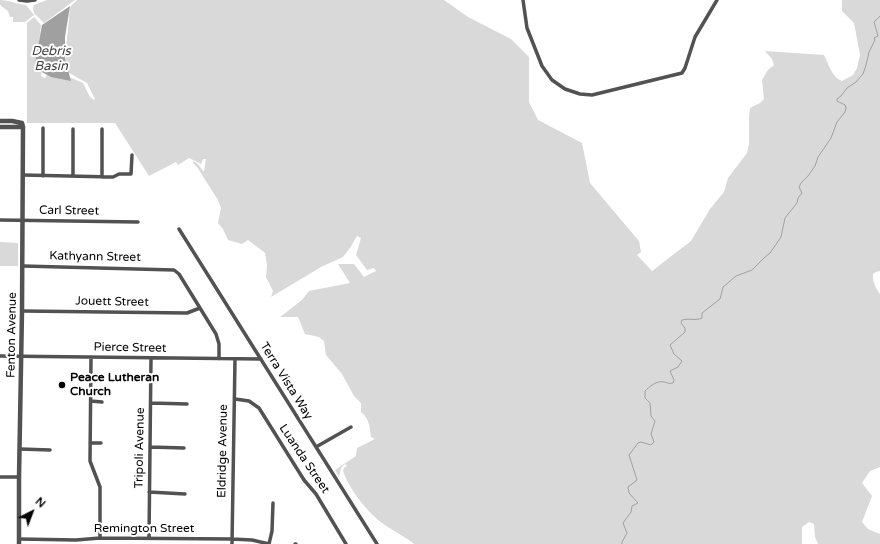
<!DOCTYPE html>
<html>
<head>
<meta charset="utf-8">
<style>
  body { margin:0 }
  #map { position:relative; width:880px; height:544px; overflow:hidden; background:#fff; font-family:"Varela Round",sans-serif }
  canvas { display:block }
  .north { position:absolute; left:12px; top:492px; width:40px; height:40px; -webkit-text-stroke:3px #fff; paint-order:stroke; rotate:42deg; font-size:11px; font-weight:700; line-height:16px; text-align:center; color:#000 }
  .north::after { content:''; display:block; margin:auto; width:14px; height:18px; background:#000; clip-path:polygon(50% 0,100% 100%,50% 72%,0 100%) }
</style>
</head>
<body>
<div id="map">
<canvas width="880" height="544"></canvas>
<div class="north">N</div>
</div>
<script>
const c = document.querySelector('canvas').getContext('2d');
c.lineJoin = 'round';
function paint(path, color) { c.fillStyle = color; c.fill(path, 'evenodd'); }
function stroke(path, color, width, dash) { c.strokeStyle = color; c.lineWidth = width; c.lineCap = dash ? 'butt' : 'round'; c.setLineDash(dash || []); c.stroke(path); }
function drawText(font, color, halo, rows, align = 'center') {
  c.font = font + ' "Varela Round",sans-serif'; c.lineWidth = 4; c.setLineDash([]); c.textBaseline = 'middle'; c.strokeStyle = halo; c.fillStyle = color; for (const [text, x, y, turn = 0] of rows) {
    c.save(); c.translate(x, y); c.rotate((+turn || 0) * Math.PI / 180); c.textAlign = isNaN(turn) ? turn : align; if (halo) c.strokeText(text, 0, 0); c.fillText(text, 0, 0); c.restore();
  }
}
const green = new Path2D(`
  M0,0C9,0 16,4 26,5L34,15L25,22H13V17H10L8,11L0,5Z
  M47,0H75L44,23L34,13L33,8L34,5Z
  M77,0H444L468,17L511,39L529,57V102L538,120L582,143L590,183L639,241L641,252L637,255L652,271L691,241L710,209L724,192L728,178L747,153L749,144V117L750,108L760,103L764,99L762,80L768,70L774,65L772,59L765,51L824,55C829,65 832,77 842,81L853,75L857,68L860,55L854,23L842,11V0H880V271L876,272L873,274C872,280 876,289 880,294V467L870,471L862,483L872,496L862,522L868,529L880,534V544H818L815,537L814,524L809,522L802,527V544H414C406,537 397,533 388,527C370,516 350,491 343,471L344,468L347,466L345,464L341,468L339,477L335,470L356,456L357,448L375,439L371,437C370,427 369,418 361,412V403L354,396L342,374L326,355L324,341L319,337L305,334L298,317H280L302,300L309,291L350,283L338,264H354L364,277L376,271L374,268L367,270L356,255L361,238L357,236L350,248L343,257L321,267L271,297L273,291L266,277L267,265L265,253L248,240L242,244L228,240L223,229L218,223L221,208L218,200L197,167L193,163V161L198,164L203,171H204L206,159H203L201,164L189,158L178,165L176,162L149,176L115,123H27V23L34,17L41,25L37,59L42,68L41,76L45,78L51,69L83,83L90,97L94,100L95,99L87,83L64,70L69,67L68,64L65,61L70,7Z
  M0,242L18,243V266H0Z`);
const water = new Path2D(`
  M70,6L65,37V59L71,81L51,77L40,71L35,63L42,25Z`);
const stream = new Path2D(`
  M622,544V542L627,533L623,523L631,512L632,506L638,503L629,493L628,487L637,480L629,455L638,443L641,442L651,445L654,442L651,434L655,421L651,416L650,403L645,398V391C649,387 657,380 664,382C669,383 668,384 673,383L674,380L670,371L678,367L682,361L674,354L670,345L685,332V328L681,323L682,320C689,318 696,321 702,318V313L720,299L723,287L729,282L736,276L752,270L764,258L770,253L781,237L785,218L797,203L798,198L802,193L799,187L801,183L808,176L815,166L818,157L831,138L837,122L845,112L846,108L845,105L837,101V99L841,96L847,88L856,82L863,74L866,65L869,52L875,40L874,38L878,36L874,22L880,16`);
const minor = new Path2D(`
  M19,0L27,1L35,0
  M523,0L527,28L542,66L552,80L565,89L580,94L592,95L682,73L685,68L695,37L717,0
  M23,175L113,177L119,174H131L132,155
  M43,176V128
  M73,176V129
  M102,177V129
  M0,220L138,222
  M179,229L377,544
  M23,266L174,270L179,274L216,334L219,344V359
  M22,311L187,313L200,308
  M0,356L261,359
  M91,357L90,461L100,487V538
  M235,399L249,401L259,408L304,480L316,494L346,544
  M91,401L102,402
  M151,403L187,404
  M90,443H101
  M150,447L184,448
  M316,447L351,427
  M20,449L50,450
  M0,477H19
  M149,492L185,494
  M149,538L151,358
  M19,539L76,540L100,538L232,539L252,540L269,544
  M232,544L235,359
  M269,544L272,531L273,503
  M295,544H296`);
const tertiary = new Path2D(`
  M0,121H12L22,123L23,127L22,311L19,477V544
  M0,127H23`);
const markers = [
  [62,385,4,"#000"]
];
const streetNames = [
  ["Carl Street",69,211,1],
  ["Kathyann Street",95,257,1],
  ["Jouett Street",112,302,1],
  ["Fenton Avenue",12,335,-89],
  ["Pierce Street",130,348,1],
  ["Terra Vista Way",286,381,58],
  ["Tripoli Avenue",140,448,-89],
  ["Eldridge Avenue",223,451,-89],
  ["Luanda Street",304,459,56],
  ["Remington Street",144,529]
];
const poiNames = [
  ["Peace Lutheran",70,378],
  ["Church",70,392]
];
const waterNames = [
  ["Debris",51,52],
  ["Basin",51,67]
];
paint(green, '#d9d9d9');
paint(water, '#a0a0a0');
stroke(stream, '#a0a0a0', 1);
stroke(minor, '#525252', 3.5);
stroke(tertiary, '#525252', 4.5);
for (const [x, y, r, color] of markers) { const dot = new Path2D(); dot.arc(x, y, r, 0, 2 * Math.PI); c.fillStyle = color; c.fill(dot); stroke(dot, '#fff', 1.5); }
drawText('12px', '#000', '#fff', streetNames);
drawText('bold 12px', '#000', '#fff', poiNames, 'left');
drawText('italic 13px', '#414141', '#fff', waterNames);
</script>
</body>
</html>
